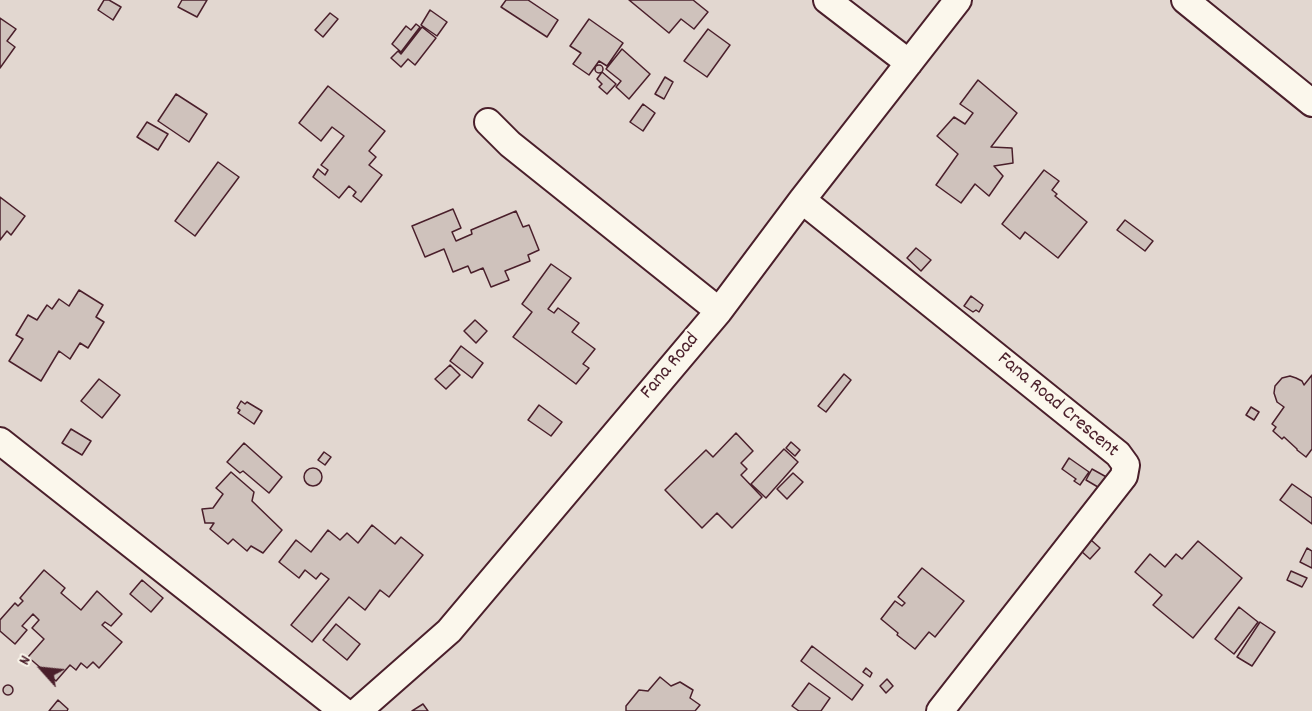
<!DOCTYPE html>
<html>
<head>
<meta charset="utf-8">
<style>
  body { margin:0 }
  #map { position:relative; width:1312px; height:711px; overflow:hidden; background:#fbf7ec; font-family:Dekko,sans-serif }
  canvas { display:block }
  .north { position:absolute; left:12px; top:639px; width:60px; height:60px; -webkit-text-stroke:4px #fbf7ec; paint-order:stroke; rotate:297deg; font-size:16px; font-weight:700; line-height:24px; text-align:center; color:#4a1f2b }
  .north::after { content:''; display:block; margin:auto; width:21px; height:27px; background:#4a1f2b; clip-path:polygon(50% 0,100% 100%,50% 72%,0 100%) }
</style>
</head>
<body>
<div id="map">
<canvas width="1312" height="711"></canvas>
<div class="north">N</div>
</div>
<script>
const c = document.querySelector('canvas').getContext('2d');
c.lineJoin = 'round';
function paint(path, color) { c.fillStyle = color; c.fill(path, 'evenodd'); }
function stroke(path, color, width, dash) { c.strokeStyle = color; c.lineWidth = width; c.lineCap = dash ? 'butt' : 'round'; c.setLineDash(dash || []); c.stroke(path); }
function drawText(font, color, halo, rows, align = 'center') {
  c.font = font + ' Dekko,sans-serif'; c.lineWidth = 4.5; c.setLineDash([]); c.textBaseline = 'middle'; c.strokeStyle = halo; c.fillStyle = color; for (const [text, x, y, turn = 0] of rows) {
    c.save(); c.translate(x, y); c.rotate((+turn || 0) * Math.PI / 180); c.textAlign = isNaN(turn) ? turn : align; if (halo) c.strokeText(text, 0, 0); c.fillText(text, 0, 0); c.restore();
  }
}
const green = new Path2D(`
  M0,0H1312V711H0Z`);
const building = new Path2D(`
  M104,0H109L121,7L113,20L98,10Z
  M182,0H207L197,17L178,7Z
  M506,0H528L558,20L547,37L501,7Z
  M629,0H693L708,12L694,29L681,19L669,33Z
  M430,10L447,22L437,36L421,25Z
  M330,13L338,19L323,37L315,30Z
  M0,18L16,29L7,41L15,47L0,68Z
  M589,19L623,43L607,66L599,61L589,75L573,64L581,53L570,46Z
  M416,24L420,27L401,52L392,44L406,26L411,30Z
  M422,27L436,38L415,65L408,59L401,67L391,58L398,51L401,54Z
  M708,29L730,45L707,77L684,61Z
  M622,49L650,74L629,99L616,87L621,81L606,69Z
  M595 69a4 4 0 1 1 8 0a4 4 0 1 1-8 0Z
  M602,72L616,84L607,94L599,87L602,84L597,79Z
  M665,77L673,82L664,99L655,94Z
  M978,80L1017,113L991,147L1012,148L1013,163L994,166L1003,176L989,196L975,184L961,203L936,185L958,154L937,136L954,117L965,124L973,113L960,104Z
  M328,86L385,131L369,151L376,157L369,165L382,175L361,202L353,196L356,192L349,186L339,198L313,177L318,169L325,175L328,170L321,165L344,136L332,127L321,141L299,123Z
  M176,94L207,114L189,142L158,121Z
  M643,104L655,113L643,131L630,122Z
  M147,122L168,134L158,150L137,137Z
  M218,162L239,177L195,236L175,221Z
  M1044,170L1059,181L1052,190L1057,194L1055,196L1087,222L1058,258L1025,232L1020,239L1002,224Z
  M0,197L25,216L11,235L7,231L0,240Z
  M453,209L461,228L452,232L456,241L472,234L471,230L516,211L523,227L529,225L539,250L528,255L530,261L505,271L509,280L491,287L483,268L471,273L468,266L453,272L444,249L425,257L412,226Z
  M1125,220L1153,241L1145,251L1117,230Z
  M916,248L931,260L921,271L907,258Z
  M551,264L571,278L548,309L554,313L558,308L579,323L572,332L595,349L583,364L589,368L576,384L513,337L532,312L522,304Z
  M79,290L103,305L96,317L104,322L88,348L80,343L70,359L59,351L41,381L9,361L23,339L16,335L28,315L37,320L47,305L52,309L59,299L69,306Z
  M971,296L983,305L979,312L976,310L973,312L964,306Z
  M475,320L487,331L476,343L464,331Z
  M461,346L483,363L472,378L450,361Z
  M450,365L460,375L446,389L435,379Z
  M844,374L851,380L826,412L818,406Z
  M1312,375V449L1306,457L1297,450V449L1284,437L1282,439L1273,431L1276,427L1272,424L1284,407L1277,402L1274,393L1275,386L1282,378L1290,376L1296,378L1302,381L1304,385Z
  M99,379L120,395L102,418L81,401Z
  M241,401L245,404L247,402L262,411L254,424L238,413L240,410L237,408Z
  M539,405L562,422L551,436L528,420Z
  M1251,407L1259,412L1254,420L1246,415Z
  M71,429L91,441L82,455L62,443Z
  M736,433L753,451L741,463L747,469L741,475L762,497L732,528L717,513L702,528L665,490L706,450L713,457Z
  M791,442L800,450L795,456L786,448Z
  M244,443L282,477L269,493L243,471L240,473L227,462Z
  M784,449L798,462L766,498L751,484Z
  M324,452L331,457L325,465L318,460Z
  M1069,458L1089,472L1080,485L1074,481L1076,479L1062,469Z
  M304 477a9 9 0 1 1 18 0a9 9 0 1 1-18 0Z
  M1092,469L1110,479L1103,490L1086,480Z
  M231,472L254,492L252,501L282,530L263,553L251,546L247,551L233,539L228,544L210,529L214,523H205L202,509L213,508L223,494L216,488Z
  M793,473L803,482L787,499L777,489Z
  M1292,484L1312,498V524L1280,500Z
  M372,525L395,544L401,537L423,555L389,597L380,590L365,610L349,597L312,642L291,625L329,579L321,573L316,579L305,570L299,578L279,562L296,540L311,552L328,530L340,540L347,533L358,543Z
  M1091,540L1100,548L1090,559L1081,551Z
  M1198,541L1242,578L1193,638L1153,605L1162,595L1135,572L1150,554L1165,567L1176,554L1182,559Z
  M1307,548L1312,551V568L1300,562Z
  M922,568L964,601L935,637L929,632L915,649L897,635L898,633L881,619L895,601L902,606L905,603L898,597Z
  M44,570L65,588L61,593L81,610L97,591L122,614L111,626L105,622L102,625L122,642L99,668L93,662L87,668L81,663L76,670L70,665L56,681L28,657L44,639L32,628L39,620L33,614L22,626L27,630L15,644L0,631V620L15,603L18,606L23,601L20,598Z
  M1291,571L1307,578L1302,587L1287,580Z
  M142,580L163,598L151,612L130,594Z
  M1239,607L1258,622L1234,654L1215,639Z
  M1260,622L1275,632L1252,666L1237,657Z
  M336,624L360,644L347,660L323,640Z
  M812,646L863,685L852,700L801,661Z
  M866,668L872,673L870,677L863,672Z
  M660,677L671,686L680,682L693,690L690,698L700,705L695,711H626V706L639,690L648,691Z
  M887,679L893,686L886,693L880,686Z
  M809,683L830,698L821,711H799L792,706Z
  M3 690a5 5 0 1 1 10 0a5 5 0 1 1-10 0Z
  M58,700L68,709L67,711H49Z
  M423,704L428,711H412Z`);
const minor = new Path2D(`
  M827,0L909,63
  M1185,0L1312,103
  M488,122L510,144L719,311
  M802,200L1118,454L1126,465L1124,476L940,711
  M0,441L343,711
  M358,711L449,631L719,311L802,200L958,0`);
const streetNames = [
  ["Fana Road",671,367,-50],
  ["Fana Road Crescent",1057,406,40]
];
paint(green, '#e2d7d0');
paint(building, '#cfc2bc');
stroke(building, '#4a1f2b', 1.5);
stroke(minor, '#4a1f2b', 30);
stroke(minor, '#fbf7ec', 26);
drawText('20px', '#4a1f2b', '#fbf7ec', streetNames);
</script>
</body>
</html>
